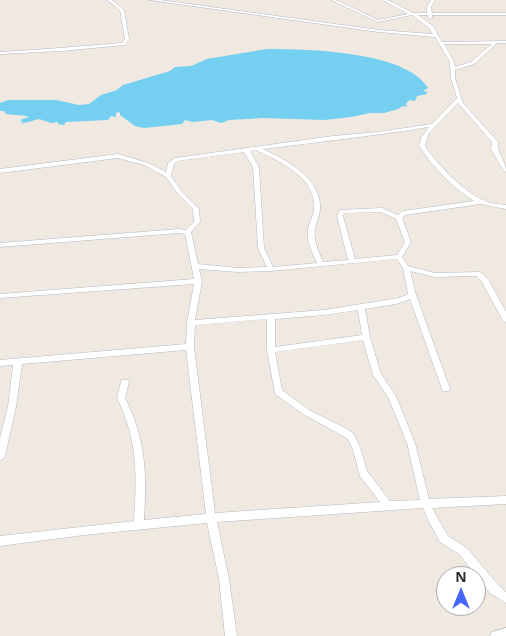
<!DOCTYPE html>
<html>
<head>
<meta charset="utf-8">
<style>
  body { margin:0 }
  #map { position:relative; width:506px; height:636px; overflow:hidden; background:#efe9e1; font-family:"Noto Sans",sans-serif }
  canvas { display:block }
  .north { position:absolute; left:436px; top:566px; width:50px; height:50px; box-sizing:border-box; background:#fff; border:1px solid #ababab; border-radius:50%; rotate:0deg; font-size:14px; font-weight:700; line-height:20px; text-align:center; color:#2e2e2e }
  .north::after { content:''; display:block; margin:auto; width:18px; height:22px; background:#4264fb; clip-path:polygon(50% 0,100% 100%,50% 72%,0 100%) }
</style>
</head>
<body>
<div id="map">
<canvas width="506" height="636"></canvas>
<div class="north">N</div>
</div>
<script>
const c = document.querySelector('canvas').getContext('2d');
c.lineJoin = 'round';
function paint(path, color) { c.fillStyle = color; c.fill(path, 'evenodd'); }
function stroke(path, color, width, dash) { c.strokeStyle = color; c.lineWidth = width; c.lineCap = dash ? 'butt' : 'round'; c.setLineDash(dash || []); c.stroke(path); }
const water = new Path2D(`
  M267,49C307,49 406,51 428,88L423,91L427,92V94L417,96L415,101L409,100L406,104L407,107L403,106L398,109L384,113H370L351,117L324,120L263,118L229,120L221,123L212,120L193,122L185,120L182,124L144,128L135,126L120,115V112L116,113V117L111,116L108,120L66,122L64,125L58,124V122L51,123L39,119L21,124L23,122L20,120L29,117C21,114 14,116 6,114L4,111H0V103L8,100H56L79,105L89,104L101,95L117,90L123,85L170,71L175,67L191,66L207,59Z`);
const minor = new Path2D(`
  M107,0H112L124,10L129,39L125,45L62,51L0,54V52L46,49L122,43L125,39L120,10Z
  M149,0H160L379,30L433,34L429,28L412,15L378,22L331,0H336L378,20L408,14L383,0H388L413,13H427V7L431,0H435L431,7L432,13H506V15H432V18L430,19L428,18V15H418L433,26L442,42L506,41V43H497L474,64L455,70V78L463,103L498,142C496,153 506,160 506,172L503,170L491,149L492,142L458,103L429,133L427,138L425,146C436,163 464,192 483,200C490,204 498,204 506,205V209L480,204L405,215L402,218L411,242L402,257L408,266L435,273L480,272L488,279L506,312V322L503,321L482,282L476,276L435,277L410,271L416,295L450,389L449,391H443L442,389L410,299L396,304L365,309L370,337L381,374L396,396L415,443L429,499L506,496V504L432,508L448,536L467,548L498,585L506,592V603L490,593L459,554L440,542L429,522L423,508L217,522L229,579L237,636H225L219,579L207,523L84,535L0,546V536L134,521C137,475 138,440 117,398L121,382L122,380H128L129,382L125,398C146,439 147,475 144,520L206,514L186,350L22,364L16,407L5,456L3,459L0,460V438L8,407L13,365L0,366V360L186,344L187,323L194,284L0,298V294L194,279L185,234L179,233L0,247V243L179,229L186,230L194,222L193,209L178,194L166,177L144,165L118,158L0,173V169L118,154L148,163L166,172L168,163L175,158L333,136L378,132L432,124L457,98L451,78L450,62L435,37L379,32ZM444,44H492L471,62L455,67L454,62ZM429,127L421,138L419,146C433,167 453,188 474,201L403,211L401,212L398,215L382,208L340,210L337,216L348,260L323,262C319,252 313,240 315,229C316,222 319,216 320,210C323,179 286,160 263,149C318,142 374,136 429,127ZM256,150C279,161 318,178 314,210C313,217 309,223 308,229C306,241 312,252 317,263L273,267L264,248L259,167L250,151ZM244,152L253,167L258,248L267,267L238,268L198,264L191,232L200,222L199,209L182,192L171,176L174,164L177,161ZM381,212L396,219L405,242L397,255L355,259L343,216L344,213ZM397,259L403,268L408,294L399,298L324,310L195,320L202,281L199,269L238,272L271,271ZM358,310L362,335L275,347V319L324,315ZM267,319V350L275,394L303,414L341,435L348,439L353,450L360,476L380,502L215,513L194,347L195,325ZM363,340L373,375L388,397L407,443L420,500L390,501L367,471L361,450L354,434L347,429L309,410L282,390L275,352Z
  M506,628V636H490L492,632Z`);
paint(water, '#75cff0');
stroke(minor, '#b4b7c1', 1);
paint(minor, '#fff');
</script>
</body>
</html>
